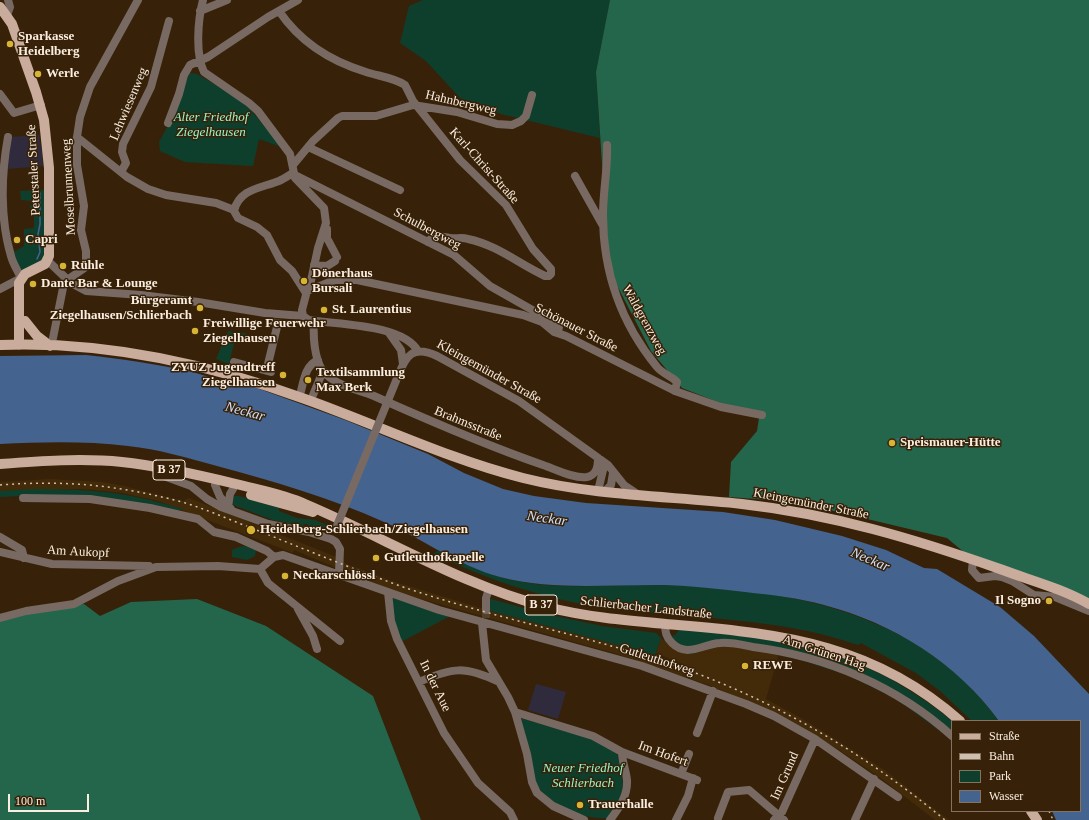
<!DOCTYPE html>
<html>
<head>
<meta charset="utf-8">
<style>
  body { margin:0 }
  #map { position:relative; width:1089px; height:820px; overflow:hidden; background:#372209; font-family:"Times New Roman",serif }
  canvas { display:block }
  .legend { position:absolute; left:951px; top:720px; width:130px; height:92px; box-sizing:border-box; background:#372209; border:1px solid #85735f; margin:0; padding:5px 7px; list-style:none; font-size:12px; color:#fbeddf }
  .legend li { display:flex; align-items:center; gap:8px; height:20px }
  .legend b { width:20px; border:1px solid #85735f }
  .scale { position:absolute; left:8px; top:794px; width:81px; height:18px; box-sizing:border-box; border:2px solid #fbeddf; border-top:0; padding-left:5px; font-size:12px; line-height:14px; white-space:nowrap; color:#fbeddf; -webkit-text-stroke:3px #372209; paint-order:stroke }
</style>
</head>
<body>
<div id="map">
<canvas width="1089" height="820"></canvas>
<ul class="legend">
<li><b style="height:5px;background:#caac9c"></b>Straße</li>
<li><b style="height:5px;background:#cfbfaf"></b>Bahn</li>
<li><b style="height:11px;background:#0e3f2d"></b>Park</li>
<li><b style="height:11px;background:#45638f"></b>Wasser</li>
</ul>
<div class="scale">100 m</div>
</div>
<script>
const c = document.querySelector('canvas').getContext('2d');
c.lineJoin = 'round';
function paint(path, color) { c.fillStyle = color; c.fill(path, 'evenodd'); }
function stroke(path, color, width, dash) { c.strokeStyle = color; c.lineWidth = width; c.lineCap = dash ? 'butt' : 'round'; c.setLineDash(dash || []); c.stroke(path); }
function drawText(font, color, halo, rows, align = 'center') {
  c.font = font + ' "Times New Roman",serif'; c.lineWidth = 3; c.setLineDash([]); c.textBaseline = 'middle'; c.strokeStyle = halo; c.fillStyle = color; for (const [text, x, y, turn = 0] of rows) {
    c.save(); c.translate(x, y); c.rotate((+turn || 0) * Math.PI / 180); c.textAlign = isNaN(turn) ? turn : align; if (halo) c.strokeText(text, 0, 0); c.fillText(text, 0, 0); c.restore();
  }
}
const built = new Path2D(`
  M50,479L102,482L124,486L183,501L189,498L344,560V563L392,581L487,610L655,655L698,671L656,653L661,638L676,651L731,645L779,653L766,699L801,718L883,769L949,820H935L882,779L836,748L791,722L764,708L706,684L617,654L407,595L348,573L294,550L293,553L158,501L122,493L82,489L0,491V482Z`);
const education = new Path2D(`
  M39,135L41,149L42,150L43,166L6,169L10,137Z
  M536,684L566,692L558,719L528,710Z`);
const green = new Path2D(`
  M423,0H610L596,72L600,138L501,114L460,98L426,61L400,43L409,6Z
  M189,73L197,74L231,94L251,110L281,147L259,139L253,166L185,162L160,151L159,142L177,109Z
  M44,190V260L23,270H20L11,252L16,251L24,246V229L34,228V215H31L30,206L32,205V201L21,200L20,191Z
  M228,331L246,333L244,343H234L229,364L216,359Z
  M34,489C90,489 131,492 185,510H168L42,495L0,497V491Z
  M234,496H239L279,508V511L297,518L315,520L332,527L326,532L308,526V524H304L303,526L273,520L233,505L232,504Z
  M242,546L251,547L256,550L255,556L247,560L232,557V550Z
  M439,550C458,559 477,569 497,576C552,593 611,583 667,585C793,589 921,613 999,721H972L940,691L916,673L861,643L858,645C776,616 685,619 600,607C541,598 487,579 433,554Z
  M394,598L450,616L401,642L394,619L392,599Z
  M487,598L546,614L602,626L656,633L661,638L655,655L487,610Z
  M680,629C719,634 759,637 798,645C855,657 907,684 952,721V740L895,698L847,675L779,653L731,645L715,646L693,654L682,653L663,640L675,635Z
  M520,718L596,740L617,753C625,785 627,790 609,818C583,820 543,805 534,779C527,760 525,738 520,718Z`);
const forest = new Path2D(`
  M610,0H1089V599L978,564L947,538L796,502L729,497L731,462L757,431L759,418L682,388L651,351L609,270L596,72Z
  M197,599L266,626L373,696L421,820H0V620L8,617L84,604L100,616L131,602Z`);
const water = new Path2D(`
  M86,355C122,359 157,364 192,372C212,377 233,388 254,387L345,420L428,454L464,473L503,489L534,496L586,503L723,512L775,520L842,536L886,550L924,568L937,569L1000,607L1034,636L1089,694V820H1056L1052,811H1080V721H999C957,663 893,623 824,605C799,598 772,595 745,592C719,589 692,586 665,585C610,584 554,591 500,577C459,566 423,539 384,522C331,498 273,481 217,466C188,458 158,449 128,446C86,441 43,442 0,444V356Z`);
const stream = new Path2D(`
  M37,259L40,252L38,234L40,224V193
  M897,439H908V436`);
const minorTunnel = new Path2D(`
  M277,327L278,318
  M486,610V618`);
const minor = new Path2D(`
  M203,0C198,19 195,54 204,72L249,103L258,111L290,154L295,178L324,208L326,223L318,248L309,290
  M200,11L227,0
  M279,11C300,42 330,61 366,72C378,76 395,78 405,85L413,101L460,160L506,205L533,249L551,269V274L549,276H545C519,264 497,245 468,239C462,237 456,239 450,238C440,237 435,233 428,242
  M7,15L10,7L8,0
  M0,94L14,113L41,105
  M168,123L179,94L184,75L190,65L208,57L268,17L298,0
  M77,137L127,177L148,189L166,195L216,203L234,210
  M607,145C608,168 603,191 603,215C603,272 621,323 657,367C663,374 671,376 677,382L675,391
  M308,147L400,190
  M293,165L313,141L338,118L342,116H376L413,105L457,112L497,124L512,125L521,121L526,116L532,95
  M121,172L126,163L122,152L123,144L151,87L169,21
  M293,173C288,176 284,179 279,181C261,188 239,189 234,211L238,218L257,227L267,235L280,260L292,271L306,293
  M293,174L454,255L490,286L557,324L559,327L558,332
  M575,176L602,224
  M327,229V238L337,257
  M48,261L71,283L86,291L141,295L198,302L265,313L303,316L309,320C338,325 402,324 418,351
  M314,265L327,266L335,261
  M67,280L86,267V251L81,230L84,206L77,165V137L80,117L90,87L138,0
  M0,289L21,278C18,271 13,264 11,256C0,219 1,175 8,137
  M303,316L302,310L307,291L335,280H357L523,315L542,322L554,332L566,336L675,391L721,407L762,415
  M314,321C313,335 314,359 323,371C335,386 357,389 374,396C430,421 485,445 543,465C555,469 574,479 587,477C597,475 598,466 598,458
  M389,333L401,350L403,364
  M53,338L65,278
  M234,362L271,372
  M268,364L277,327
  M398,376C406,355 413,345 437,356L519,401L608,465L624,485L639,495
  M301,391C304,379 306,365 318,360
  M313,395L323,371
  M161,475L191,486L207,499L221,507L268,524L309,532L331,539L336,542L340,549L339,573
  M215,485L220,497L231,509
  M598,491L603,470V462
  M605,491L611,485L613,473
  M23,498L90,499L150,508L198,519L214,532L236,537L267,551L274,557
  M228,507L230,494L233,489
  M0,537L22,550L24,558
  M0,552L52,564L149,566
  M973,560L972,570L979,578L995,576L1002,577L1012,581L1034,595L1055,597L1089,611
  M260,569L268,583L340,641
  M388,592L391,621L397,639L444,733L478,783L510,812L514,820
  M298,609L313,636L317,649
  M486,610V598L489,589
  M0,618L26,611L74,604L118,581L156,567L218,566L260,569L274,557L283,555L439,610L642,666L746,704L774,716L815,739L898,797
  M482,623L486,660L508,697L515,712L527,754L532,782L537,793L553,806L584,820
  M665,624C665,632 666,637 672,643C687,658 703,644 720,643C731,642 743,645 753,647C826,656 898,687 952,736
  M419,682C453,667 465,666 499,682
  M515,712L593,736L622,752C622,762 626,770 627,780C628,796 619,808 610,820
  M697,733L713,691
  M622,752L697,780
  M681,774L689,754
  M718,818L728,792L749,790L784,820
  M676,820L688,796L693,778
  M774,820L782,812L815,739
  M855,820L874,779`);
const major = new Path2D(`
  M0,7L12,24L36,92L44,120L49,168V256L45,264L25,274L19,283V345
  M25,321L37,336L50,346
  M0,345C103,341 209,364 305,399C378,425 448,459 523,478C595,496 669,496 742,504C831,514 915,539 1000,569C1029,580 1061,588 1089,604
  M0,464C40,461 82,458 122,462C160,466 199,475 236,484C259,490 283,494 305,504C386,538 461,585 547,607C590,618 634,621 678,625C786,634 876,646 960,721
  M251,495L313,512
  M1031,811L1037,820`);
const rail = new Path2D(`
  M0,485C65,480 118,485 182,502C206,509 230,520 254,529C304,549 355,570 406,588C495,618 588,636 676,666C775,700 865,754 945,820
  M1049,811L1053,820`);
const minorBridge = new Path2D(`
  M336,528L398,376`);
const markers = [
  [10,44,4,"#d7b434"],
  [38,74,4,"#d7b434"],
  [17,240,4,"#d7b434"],
  [63,266,4,"#d7b434"],
  [304,281,4,"#d7b434"],
  [33,284,4,"#d7b434"],
  [200,308,4,"#d7b434"],
  [324,310,4,"#d7b434"],
  [195,331,4,"#d7b434"],
  [283,375,4,"#d7b434"],
  [308,380,4,"#d7b434"],
  [892,443,4,"#d7b434"],
  [251,530,5,"#d7b434"],
  [376,558,4,"#d7b434"],
  [285,576,4,"#d7b434"],
  [1049,601,4,"#d7b434"],
  [745,666,4,"#d7b434"],
  [580,805,4,"#d7b434"]
];
const shields = [
  [169,470,32],
  [541,605,32]
];
const shieldNames = [
  ["B 37",169,470],
  ["B 37",541,605]
];
const poiNames = [
  ["Sparkasse",18,37],
  ["Heidelberg",18,52],
  ["Werle",46,74],
  ["Capri",25,240],
  ["Rühle",71,266],
  ["Dönerhaus",312,274],
  ["Bursali",312,289],
  ["Dante Bar & Lounge",41,284],
  ["Bürgeramt",192,301,"right"],
  ["Ziegelhausen/Schlierbach",192,316,"right"],
  ["St. Laurentius",332,310],
  ["Freiwillige Feuerwehr",203,324],
  ["Ziegelhausen",203,339],
  ["ZYUZ Jugendtreff",275,368,"right"],
  ["Ziegelhausen",275,383,"right"],
  ["Textilsammlung",316,373],
  ["Max Berk",316,388],
  ["Speismauer-Hütte",900,443],
  ["Heidelberg-Schlierbach/Ziegelhausen",260,530],
  ["Gutleuthofkapelle",384,558],
  ["Neckarschlössl",293,576],
  ["Il Sogno",1041,601,"right"],
  ["REWE",753,666],
  ["Trauerhalle",588,805]
];
const streetNames = [
  ["Hahnbergweg",461,103,13],
  ["Lehwiesenweg",129,104,-67],
  ["Karl-Christ-Straße",484,166,48],
  ["Peterstaler Straße",34,170,-93],
  ["Moselbrunnenweg",69,187,-93],
  ["Schulbergweg",427,229,28],
  ["Waldgrenzweg",644,320,61],
  ["Schönauer Straße",576,328,27],
  ["Kleingemünder Straße",489,372,29],
  ["Brahmsstraße",468,424,22],
  ["Kleingemünder Straße",811,504,11],
  ["Am Aukopf",78,552,3],
  ["Schlierbacher Landstraße",646,608,6],
  ["Am Grünen Hag",824,653,18],
  ["Gutleuthofweg",657,660,18],
  ["In der Aue",435,686,64],
  ["Im Hofert",663,754,20],
  ["Im Grund",785,776,-66]
];
const parkNames = [
  ["Alter Friedhof",211,118],
  ["Ziegelhausen",211,133],
  ["Neuer Friedhof",583,769],
  ["Schlierbach",583,784]
];
const waterNames = [
  ["Neckar",245,412,15],
  ["Neckar",547,519,8],
  ["Neckar",870,560,23]
];
paint(built, '#432a09');
paint(education, '#302b3c');
paint(green, '#0e3f2d');
paint(forest, '#24664c');
paint(water, '#45638f');
stroke(stream, '#45638f', 1.5);
stroke(minorTunnel, '#544029', 8, [8, 4]);
stroke(minor, '#786a62', 8);
stroke(major, '#caac9c', 10);
stroke(rail, '#cfbfaf', 1.5, [2, 4]);
stroke(minorBridge, '#786a62', 8);
for (const [x, y, r, color] of markers) { const dot = new Path2D(); dot.arc(x, y, r, 0, 2 * Math.PI); c.fillStyle = color; c.fill(dot); stroke(dot, '#372209', 1.5); }
for (const [x, y, w] of shields) { const box = new Path2D(); box.roundRect(x - w / 2, y - 10, w, 20, 3); c.fillStyle = '#372209'; c.fill(box); stroke(box, '#fbeddf', 1); }
drawText('bold 12px', '#fbeddf', null, shieldNames);
drawText('bold 13px', '#fbeddf', '#372209', poiNames, 'left');
drawText('13px', '#fbeddf', '#372209', streetNames);
drawText('italic 13px', '#96f6cb', '#372209', parkNames);
drawText('italic 14px', '#cde1fd', '#372209', waterNames);
</script>
</body>
</html>
